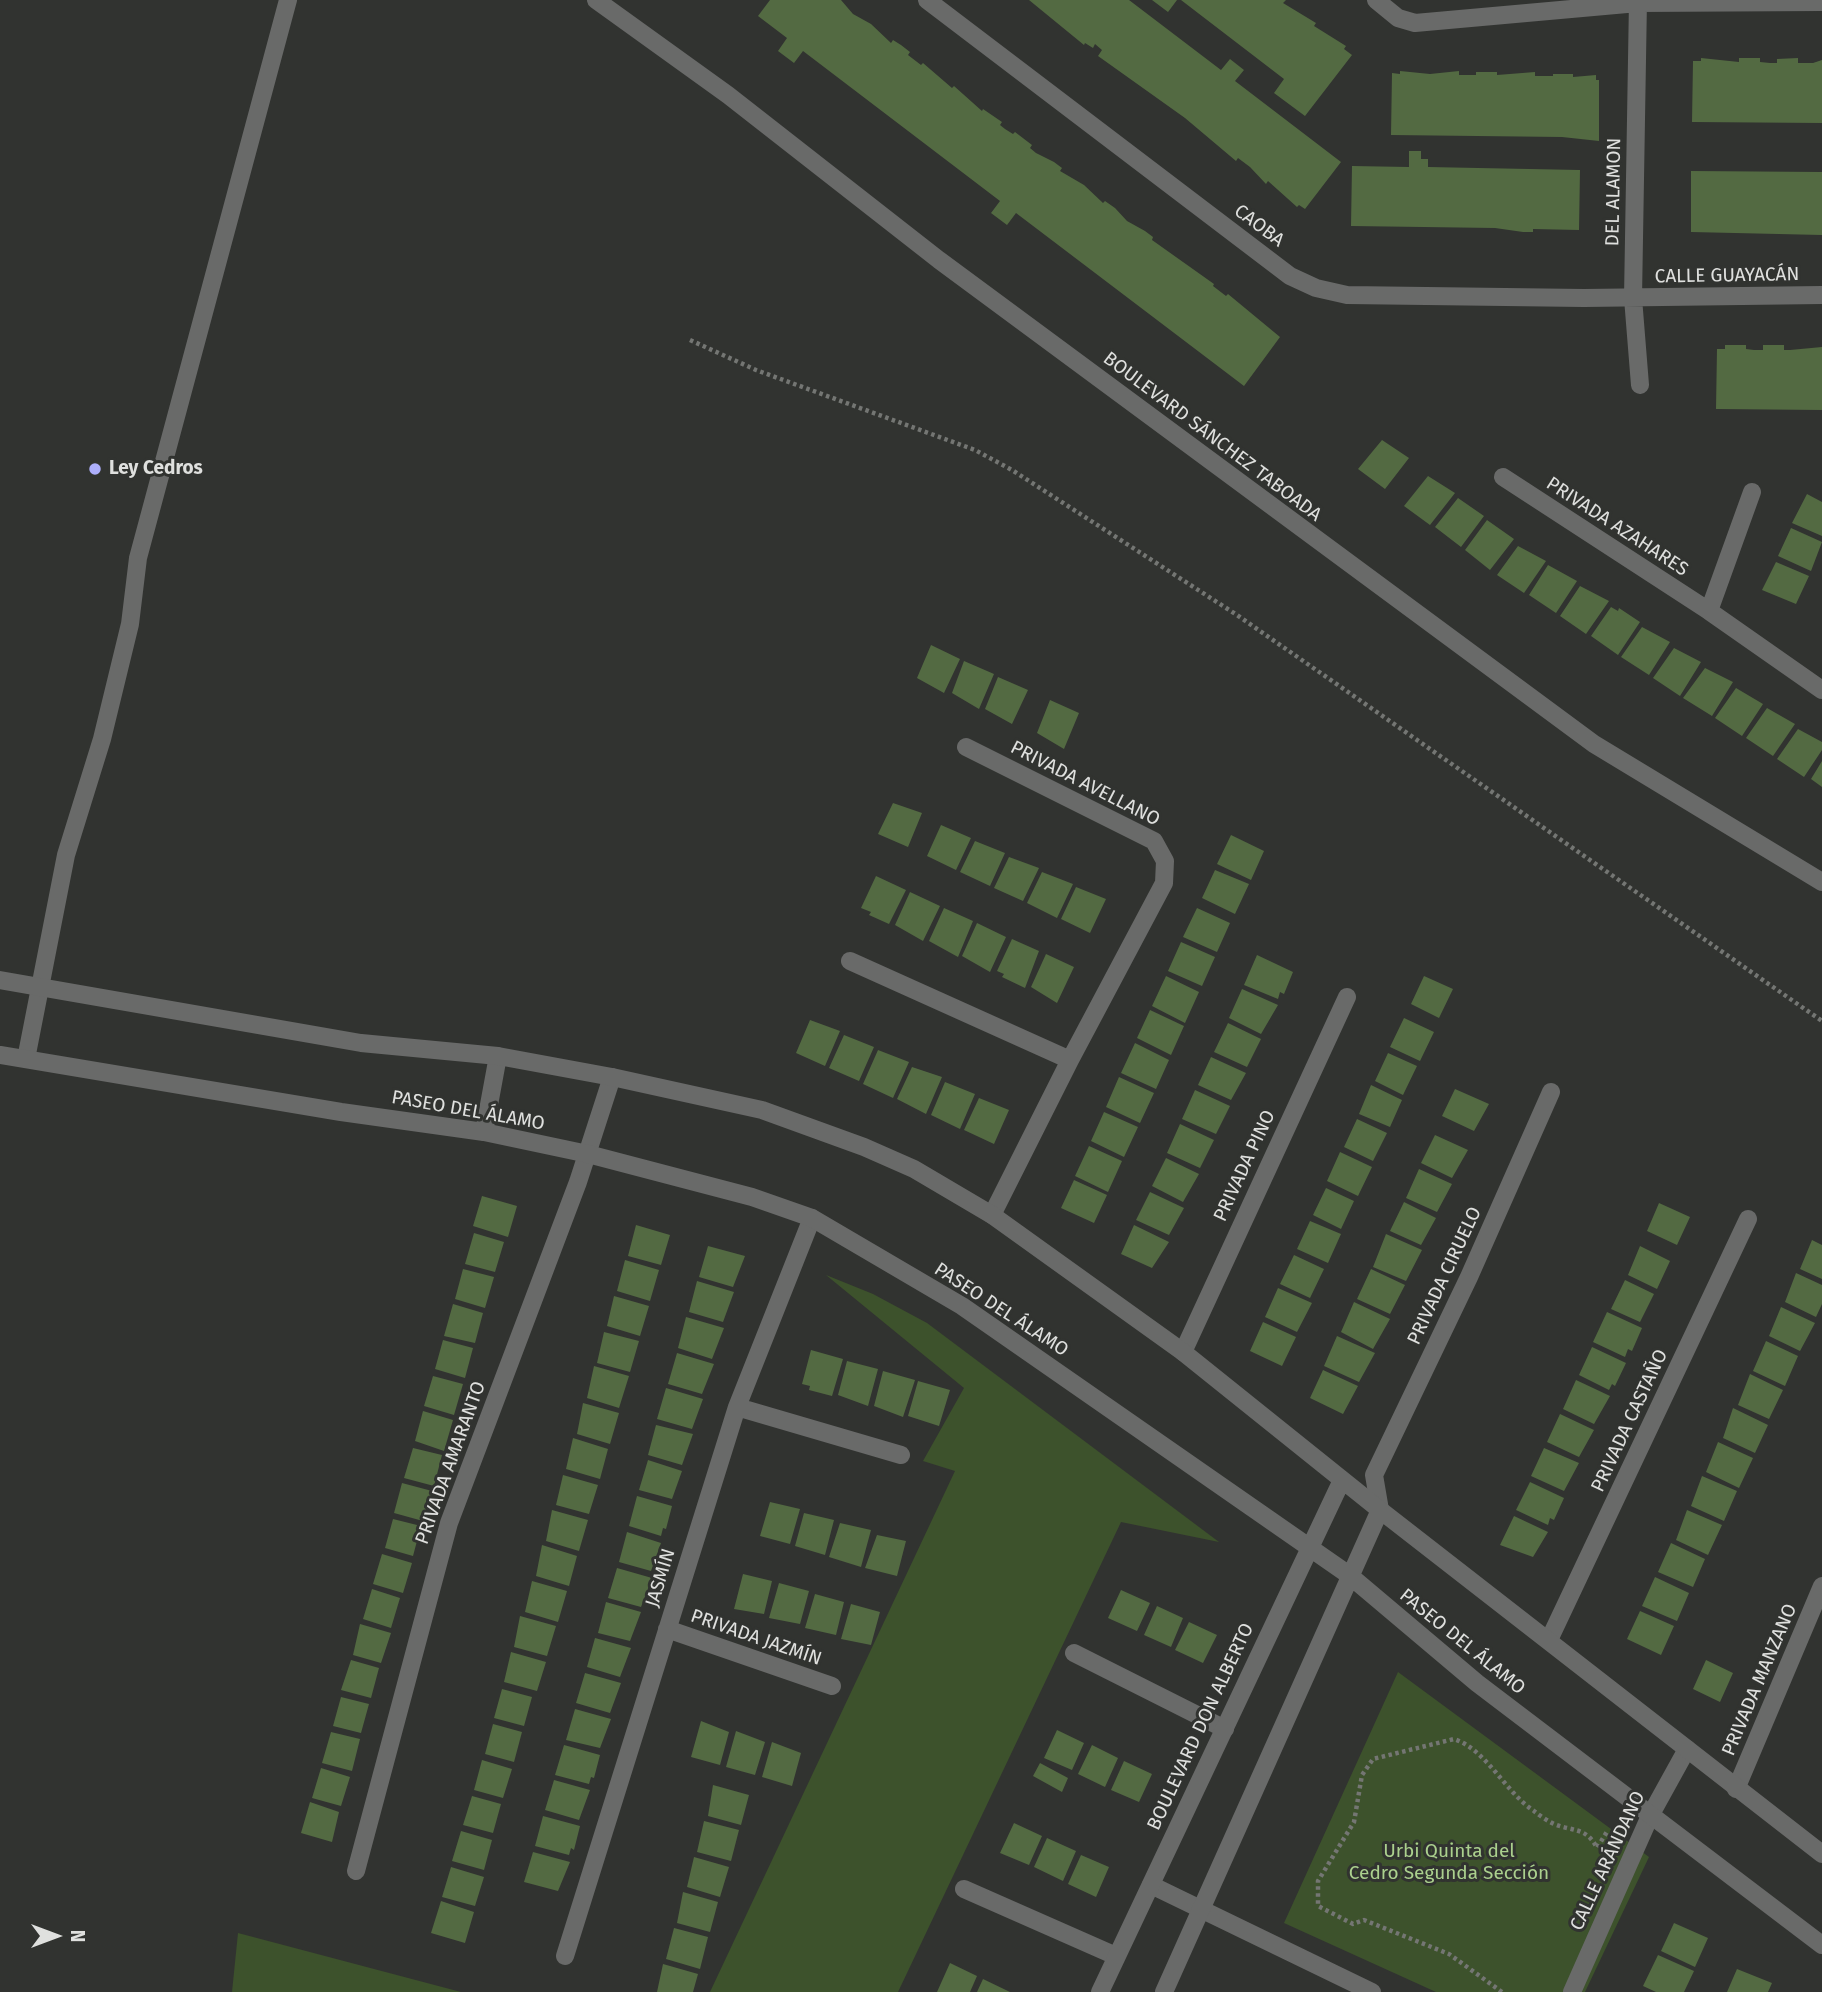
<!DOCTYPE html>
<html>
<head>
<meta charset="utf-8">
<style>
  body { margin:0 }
  #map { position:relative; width:1822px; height:1992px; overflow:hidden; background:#313330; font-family:"Fira Sans",sans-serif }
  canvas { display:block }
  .north { position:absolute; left:21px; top:1901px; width:70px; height:70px; -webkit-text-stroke:5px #313330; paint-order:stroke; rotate:90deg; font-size:19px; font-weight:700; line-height:28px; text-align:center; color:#dfe0de }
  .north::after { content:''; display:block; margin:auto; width:24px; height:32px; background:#dfe0de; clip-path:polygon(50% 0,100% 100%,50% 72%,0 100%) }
</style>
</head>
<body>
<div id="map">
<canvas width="1822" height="1992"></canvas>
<div class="north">N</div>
</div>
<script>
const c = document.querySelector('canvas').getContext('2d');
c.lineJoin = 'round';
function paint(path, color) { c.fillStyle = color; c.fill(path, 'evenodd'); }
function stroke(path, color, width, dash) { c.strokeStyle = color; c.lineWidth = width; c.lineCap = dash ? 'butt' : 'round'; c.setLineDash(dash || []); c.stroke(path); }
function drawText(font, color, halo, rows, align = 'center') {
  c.font = font + ' "Fira Sans",sans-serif'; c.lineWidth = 6; c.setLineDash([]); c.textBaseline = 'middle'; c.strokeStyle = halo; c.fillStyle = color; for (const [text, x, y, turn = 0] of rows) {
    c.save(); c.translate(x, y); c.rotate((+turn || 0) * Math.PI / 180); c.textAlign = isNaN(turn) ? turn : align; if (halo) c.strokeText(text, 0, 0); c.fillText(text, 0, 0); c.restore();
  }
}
const green = new Path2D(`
  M826,1275L873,1294L927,1323L1219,1542L1121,1522L898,1992H710L955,1471L923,1461L964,1388Z
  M1398,1672L1649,1857L1585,1992H1436L1284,1923Z
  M238,1933L461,1992H232Z`);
const building = new Path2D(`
  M770,0H841L853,14L871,24L891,43L893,40L901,45L910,52L908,55L921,65L923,63L952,88L954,86L982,111L983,109L1002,122L1000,125L1005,129L1013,134L1015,132L1032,145L1030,148L1036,153L1054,162L1062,168L1060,171L1084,185L1103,203L1105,201L1115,208L1127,221L1145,231L1153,237L1152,240L1214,284L1213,286L1226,296L1228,294L1280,337L1244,386L1016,213L1007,225L991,213L1000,201L803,51L794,63L778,51L787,38L758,16Z
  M1029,0H1129L1221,70L1230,59L1244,70L1235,81L1341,162L1305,209L1299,205L1297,207L1268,181L1266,184L1250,167L1238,158L1236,161L1185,118L1098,56L1102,50L1095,44L1093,48L1085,43L1084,45Z
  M1152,0H1177L1168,12Z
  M1181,0H1286L1283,3L1316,23L1314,26L1346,46L1344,49L1352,55L1305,116L1274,93L1284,79Z
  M1701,58L1739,62V58H1760V62L1770,63H1777V59L1798,58V63H1813L1822,60V123L1692,122L1693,61H1701Z
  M1400,71L1430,74L1459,71V75H1476V72H1497V75L1535,72V76H1553V74H1573V77L1596,75V80H1599V141L1562,137L1391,135L1392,73L1400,74Z
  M1409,151H1421V159H1428V167L1580,170L1579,230L1533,229V232H1523L1495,228L1351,226L1352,166L1409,167Z
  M1691,171L1822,172V235L1691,232Z
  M1725,345H1746V349L1754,350H1763V345H1784V350H1790L1822,347V410L1716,409L1717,349H1725Z
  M1382,440L1409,458L1385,489L1358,469Z
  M1428,476L1455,493L1430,525L1404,506Z
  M1807,494L1822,502V536L1792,523Z
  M1458,498L1484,516L1461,547L1435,527Z
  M1487,520L1514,539L1490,570L1465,550Z
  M1791,528L1822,542L1811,571L1778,556Z
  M1518,546L1546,561L1524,593L1497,575Z
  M1776,562L1809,576L1796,604L1762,590Z
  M1548,565L1577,581L1556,613L1529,595Z
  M1580,586L1609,601L1586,634L1560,616Z
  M1611,607L1618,611L1619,608L1640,622L1618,655L1591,636Z
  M1642,627L1670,642L1649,675L1621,657Z
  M931,645L960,659L944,693L917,678Z
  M1674,648L1701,662L1680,696L1653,678Z
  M964,661L994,674L979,709L952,693Z
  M1705,668L1733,682L1712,716L1683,698Z
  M998,677L1028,690L1012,724L985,709Z
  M1736,688L1763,704L1742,736L1715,718Z
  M1050,700L1079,713L1064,749L1037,733Z
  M1767,708L1795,724L1773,756L1746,738Z
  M1798,729L1822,742V750L1804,777L1777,759Z
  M1822,761V787L1811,779Z
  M893,803L922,813L908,847L878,834Z
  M941,825L971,838L956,870L927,856Z
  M1231,835L1264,851L1251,880L1217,864Z
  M975,841L1005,853L990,886L960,872Z
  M1009,857L1039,868L1023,901L994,888Z
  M1215,870L1249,884L1235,914L1202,898Z
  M1042,872L1073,884L1057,918L1027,903Z
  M876,876L906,890L889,924L869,915L871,912L861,908Z
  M1076,887L1106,899L1090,933L1061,919Z
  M910,892L940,906L923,941L895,925Z
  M944,908L973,921L958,957L929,941Z
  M1197,908L1230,923L1217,952L1183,937Z
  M977,923L1006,937L990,972L962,956Z
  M1012,939L1039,951L1025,988L1002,977L1004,974L997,971Z
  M1181,942L1215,957L1202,986L1168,971Z
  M1046,954L1074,967L1057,1003L1031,987Z
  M1257,955L1293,972L1284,994L1280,992L1278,999L1244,985Z
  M1166,976L1199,992L1185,1023L1152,1006Z
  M1424,976L1453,989L1439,1018L1411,1004Z
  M1242,989L1278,1005L1261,1034L1229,1018Z
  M1150,1010L1184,1026L1171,1055L1137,1038Z
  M1404,1018L1434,1032L1420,1061L1390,1047Z
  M810,1020L840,1031L825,1066L796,1053Z
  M1228,1023L1261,1039L1247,1067L1214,1052Z
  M844,1035L874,1047L859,1081L829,1068Z
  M1135,1043L1169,1060L1156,1089L1121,1073Z
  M878,1050L909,1062L893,1098L863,1084Z
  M1388,1053L1417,1066L1403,1095L1375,1081Z
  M1211,1057L1246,1073L1231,1100L1198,1085Z
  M912,1067L942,1077L926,1114L897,1099Z
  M1119,1077L1154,1093L1140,1123L1106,1107Z
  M945,1082L975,1094L960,1129L931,1115Z
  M1371,1085L1402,1100L1390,1127L1359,1114Z
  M1455,1089L1489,1104L1474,1131L1442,1116Z
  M1195,1090L1230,1106L1216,1134L1182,1119Z
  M979,1098L1009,1110L994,1144L964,1130Z
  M1104,1112L1138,1127L1124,1157L1091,1141Z
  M1357,1119L1387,1133L1373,1161L1344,1147Z
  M1180,1124L1214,1140L1200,1168L1167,1153Z
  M1435,1135L1468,1150L1452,1178L1421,1163Z
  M1089,1146L1122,1161L1108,1192L1075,1176Z
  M1340,1152L1372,1167L1358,1196L1327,1181Z
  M1166,1158L1199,1174L1183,1202L1152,1186Z
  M1419,1169L1452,1184L1437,1212L1406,1198Z
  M1074,1180L1107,1195L1094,1223L1061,1208Z
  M1326,1188L1354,1201L1341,1229L1313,1215Z
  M1150,1192L1184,1208L1169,1235L1136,1220Z
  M482,1196L517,1206L508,1237L473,1226Z
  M1404,1202L1436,1218L1421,1245L1390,1231Z
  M1659,1203L1690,1217L1677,1245L1647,1231Z
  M1310,1221L1341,1234L1328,1263L1297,1249Z
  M636,1225L670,1235L661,1265L628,1256Z
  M1134,1225L1169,1242L1152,1268L1121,1254Z
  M474,1233L504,1242L495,1272L465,1264Z
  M1386,1234L1422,1250L1406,1281L1373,1267Z
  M1812,1240L1822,1245V1279L1800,1269Z
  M708,1246L745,1256L733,1287L699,1277Z
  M1640,1246L1670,1261L1657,1289L1628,1275Z
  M1294,1255L1324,1269L1310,1298L1280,1284Z
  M625,1260L659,1270L650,1301L617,1291Z
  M463,1269L494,1277L485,1308L455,1299Z
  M1371,1269L1405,1285L1390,1314L1357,1299Z
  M1796,1273L1822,1285V1304L1816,1317L1785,1302Z
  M1625,1280L1654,1294L1640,1322L1611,1309Z
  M697,1281L734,1292L723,1322L689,1312Z
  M1278,1288L1312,1303L1297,1332L1265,1317Z
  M614,1296L649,1306L640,1336L607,1326Z
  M1354,1302L1390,1319L1373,1349L1341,1332Z
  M453,1304L483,1313L475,1343L444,1336Z
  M1781,1307L1815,1323L1800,1351L1769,1336Z
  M1607,1312L1642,1328L1632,1351L1628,1349L1625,1357L1593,1342Z
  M686,1317L724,1328L712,1359L678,1348Z
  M1263,1322L1296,1337L1282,1366L1250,1351Z
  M604,1332L639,1341L630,1372L597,1363Z
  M1337,1336L1375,1353L1359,1382L1324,1366Z
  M443,1340L473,1348L465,1378L435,1369Z
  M1766,1341L1798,1356L1785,1386L1753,1371Z
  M1592,1347L1626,1363L1615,1386L1612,1384L1609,1390L1579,1375Z
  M811,1350L843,1359L832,1396L809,1390L810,1386L802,1384Z
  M677,1353L714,1364L702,1394L668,1384Z
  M847,1361L878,1369L868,1406L838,1395Z
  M594,1366L629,1376L619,1408L587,1398Z
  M1323,1370L1358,1386L1343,1414L1310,1398Z
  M883,1371L915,1380L903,1417L874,1406Z
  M1750,1374L1783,1390L1769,1419L1738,1405Z
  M433,1376L463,1384L454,1415L424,1406Z
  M1576,1380L1610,1396L1594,1424L1563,1409Z
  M918,1381L950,1390L939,1426L908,1416Z
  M666,1388L703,1399L692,1429L657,1419Z
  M583,1403L619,1413L610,1444L577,1434Z
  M1733,1408L1768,1425L1755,1453L1723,1438Z
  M423,1411L453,1420L444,1451L415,1441Z
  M1560,1414L1594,1430L1579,1457L1547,1442Z
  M656,1425L693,1434L682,1465L648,1455Z
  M573,1438L608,1449L600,1479L566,1469Z
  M1718,1442L1753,1458L1739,1488L1706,1472Z
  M413,1448L442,1455L434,1486L404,1478Z
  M1544,1448L1579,1463L1564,1491L1531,1476Z
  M648,1460L682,1471L672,1499L639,1490Z
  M563,1475L598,1485L589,1514L556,1505Z
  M1702,1476L1737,1491L1724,1521L1691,1506Z
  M1530,1482L1564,1498L1554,1520L1550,1518L1548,1525L1516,1510Z
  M402,1483L432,1491L423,1521L394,1513Z
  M637,1496L672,1506L666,1529L663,1528L661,1536L629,1526Z
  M770,1502L800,1509L790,1544L760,1536Z
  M552,1510L588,1520L579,1551L546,1541Z
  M1687,1510L1722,1525L1708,1555L1676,1540Z
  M804,1513L834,1520L825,1555L795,1546Z
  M1514,1516L1548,1532L1533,1557L1500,1545Z
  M393,1519L421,1526L413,1556L385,1548Z
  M840,1523L871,1530L861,1567L829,1557Z
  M627,1532L661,1543L651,1571L619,1562Z
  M877,1535L906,1541L897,1576L865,1568Z
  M1671,1543L1705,1559L1693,1587L1658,1572Z
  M542,1545L577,1556L569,1586L536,1576Z
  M382,1554L412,1563L403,1593L373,1584Z
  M617,1568L652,1578L641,1607L608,1598Z
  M743,1574L772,1581L764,1614L734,1609Z
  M1655,1577L1689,1593L1677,1621L1642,1606Z
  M532,1581L567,1591L558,1622L525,1612Z
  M779,1583L809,1591L800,1624L769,1618Z
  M372,1589L400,1598L391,1628L363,1619Z
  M1121,1590L1150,1603L1137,1631L1108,1618Z
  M815,1594L844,1602L836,1635L805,1628Z
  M606,1602L641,1612L630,1641L598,1633Z
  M851,1604L880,1612L871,1645L841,1639Z
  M1157,1606L1183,1618L1171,1647L1144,1635Z
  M1640,1611L1674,1626L1661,1655L1627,1639Z
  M520,1616L556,1626L547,1656L514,1647Z
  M1189,1622L1217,1635L1203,1663L1175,1650Z
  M360,1624L391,1633L381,1663L353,1655Z
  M595,1638L631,1648L620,1677L587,1667Z
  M511,1652L546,1662L537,1691L504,1682Z
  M351,1660L379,1668L371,1698L341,1690Z
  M1706,1660L1733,1673L1720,1702L1693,1689Z
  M585,1673L621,1683L610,1713L576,1703Z
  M502,1689L532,1697L524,1726L494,1718Z
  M341,1697L369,1704L361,1733L333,1726Z
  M575,1709L611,1719L600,1748L566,1740Z
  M701,1721L729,1732L720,1765L691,1757Z
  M493,1724L522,1732L514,1762L485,1754Z
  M1057,1730L1084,1743L1072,1770L1044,1758Z
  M736,1731L765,1742L755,1775L726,1767Z
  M331,1732L360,1739L352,1771L322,1763Z
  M772,1742L801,1753L792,1786L762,1777Z
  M564,1745L600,1755L594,1778L591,1777L589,1784L555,1775Z
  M1092,1745L1118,1758L1105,1787L1078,1774Z
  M482,1760L512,1769L503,1798L474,1790Z
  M1124,1761L1152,1774L1139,1802L1111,1790Z
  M1040,1763L1068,1778L1062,1792L1033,1776Z
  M321,1768L350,1777L341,1806L312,1798Z
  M554,1780L590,1790L579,1820L545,1810Z
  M713,1785L749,1795L741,1825L708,1816Z
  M472,1796L501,1804L493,1833L463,1825Z
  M310,1802L339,1812L332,1842L301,1833Z
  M543,1816L580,1826L574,1850L571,1848L569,1855L535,1846Z
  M704,1821L739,1830L731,1861L697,1852Z
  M1014,1823L1042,1836L1029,1865L1000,1853Z
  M461,1831L492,1840L484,1870L452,1861Z
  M1047,1838L1076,1851L1063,1881L1034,1867Z
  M533,1852L570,1862L558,1891L524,1882Z
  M1081,1855L1109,1867L1096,1897L1068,1884Z
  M694,1857L729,1867L720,1897L687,1887Z
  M451,1867L484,1877L475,1906L442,1897Z
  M683,1892L718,1902L710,1932L677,1923Z
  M441,1901L474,1912L465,1943L431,1933Z
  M1674,1923L1708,1938L1695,1967L1661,1951Z
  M674,1928L708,1937L700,1969L666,1959Z
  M1658,1955L1694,1971L1684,1992H1656L1643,1986Z
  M950,1963L977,1976L970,1992H937Z
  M663,1964L698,1974L693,1992H657Z
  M1737,1969L1772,1983L1768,1992H1727Z
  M983,1979L1010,1992H977Z`);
const path = new Path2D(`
  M690,340L756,370L975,450L1012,470L1237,615L1822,1021
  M1502,1992L1449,1954L1364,1920L1353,1924L1318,1906V1881L1354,1822L1362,1775L1373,1759L1454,1739C1487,1750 1505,1792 1534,1811C1539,1815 1546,1820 1552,1823C1571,1832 1586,1826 1597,1848L1608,1830`);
const minor = new Path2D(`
  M927,0L1290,276L1316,288L1347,295L1584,298L1822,295
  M1376,0L1398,18L1415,23L1638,3L1822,2
  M1638,0L1633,298L1640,385
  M1503,477L1709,611L1822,690
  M1709,611L1752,492
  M966,747L1154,841L1165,861L1164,883L1070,1060L992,1215
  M850,961L1070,1060
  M26,1059L66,855L102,739L130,624L138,558L288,0
  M484,1132L498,1056
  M1183,1352L1347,997
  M737,1407L901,1455
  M1380,1510L1374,1475L1469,1277L1551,1092
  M667,1629L832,1686
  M1549,1640L1748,1219
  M1074,1653L1225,1729
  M1736,1789L1822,1586
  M356,1871L449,1523L578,1182L612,1077
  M1151,1885L1372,1992
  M964,1889L1116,1956
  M565,1956L737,1407L812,1218
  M1572,1992L1650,1816L1687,1749`);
const tertiary = new Path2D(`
  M596,0L728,95L939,260L1594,744L1822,882
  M0,980L361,1043L498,1056L612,1077L762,1110L864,1147L914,1169L992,1215L1183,1352L1380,1510L1822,1854
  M0,1055L341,1112L484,1132L588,1154L752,1197L812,1218L962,1306L1349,1575L1477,1683L1822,1945
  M1100,1992L1342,1480
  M1164,1992L1380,1510`);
const markers = [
  [95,469,7,"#adaffb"]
];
const streetNames = [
  ["DEL ALAMON",1614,192,-89],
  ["CAOBA",1259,226,37],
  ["CALLE GUAYACÁN",1727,276,-1],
  ["BOULEVARD SÁNCHEZ TABOADA",1212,437,37],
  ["PRIVADA AZAHARES",1617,527,33],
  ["PRIVADA AVELLANO",1085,784,27],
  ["PASEO DEL ÁLAMO",468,1111,10],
  ["PRIVADA PINO",1245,1166,-65],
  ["PRIVADA CIRUELO",1445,1276,-65],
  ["PASEO DEL ÁLAMO",1001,1310,33],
  ["PRIVADA CASTAÑO",1630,1421,-65],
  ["PRIVADA AMARANTO",451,1463,-70],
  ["JASMÍN",661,1578,-73],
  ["PRIVADA JAZMÍN",756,1638,19],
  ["PASEO DEL ÁLAMO",1462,1642,39],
  ["PRIVADA MANZANO",1760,1680,-67],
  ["BOULEVARD DON ALBERTO",1201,1727,-65],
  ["CALLE ARÁNDANO",1608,1861,-65]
];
const poiNames = [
  ["Ley Cedros",109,469]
];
const parkNames = [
  ["Urbi Quinta del",1449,1852],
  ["Cedro Segunda Sección",1449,1874]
];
paint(green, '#3d522c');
paint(building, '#536a42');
stroke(path, '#747673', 4.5, [3.5, 3.5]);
stroke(minor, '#696a69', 18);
stroke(tertiary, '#696a69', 18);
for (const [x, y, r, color] of markers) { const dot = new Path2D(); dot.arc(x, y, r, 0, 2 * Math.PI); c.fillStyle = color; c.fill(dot); stroke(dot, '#313330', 2.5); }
drawText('19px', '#dfe0de', '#313330', streetNames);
drawText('bold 19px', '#dfe0de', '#313330', poiNames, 'left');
drawText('19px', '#abd08e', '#313330', parkNames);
</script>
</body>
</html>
